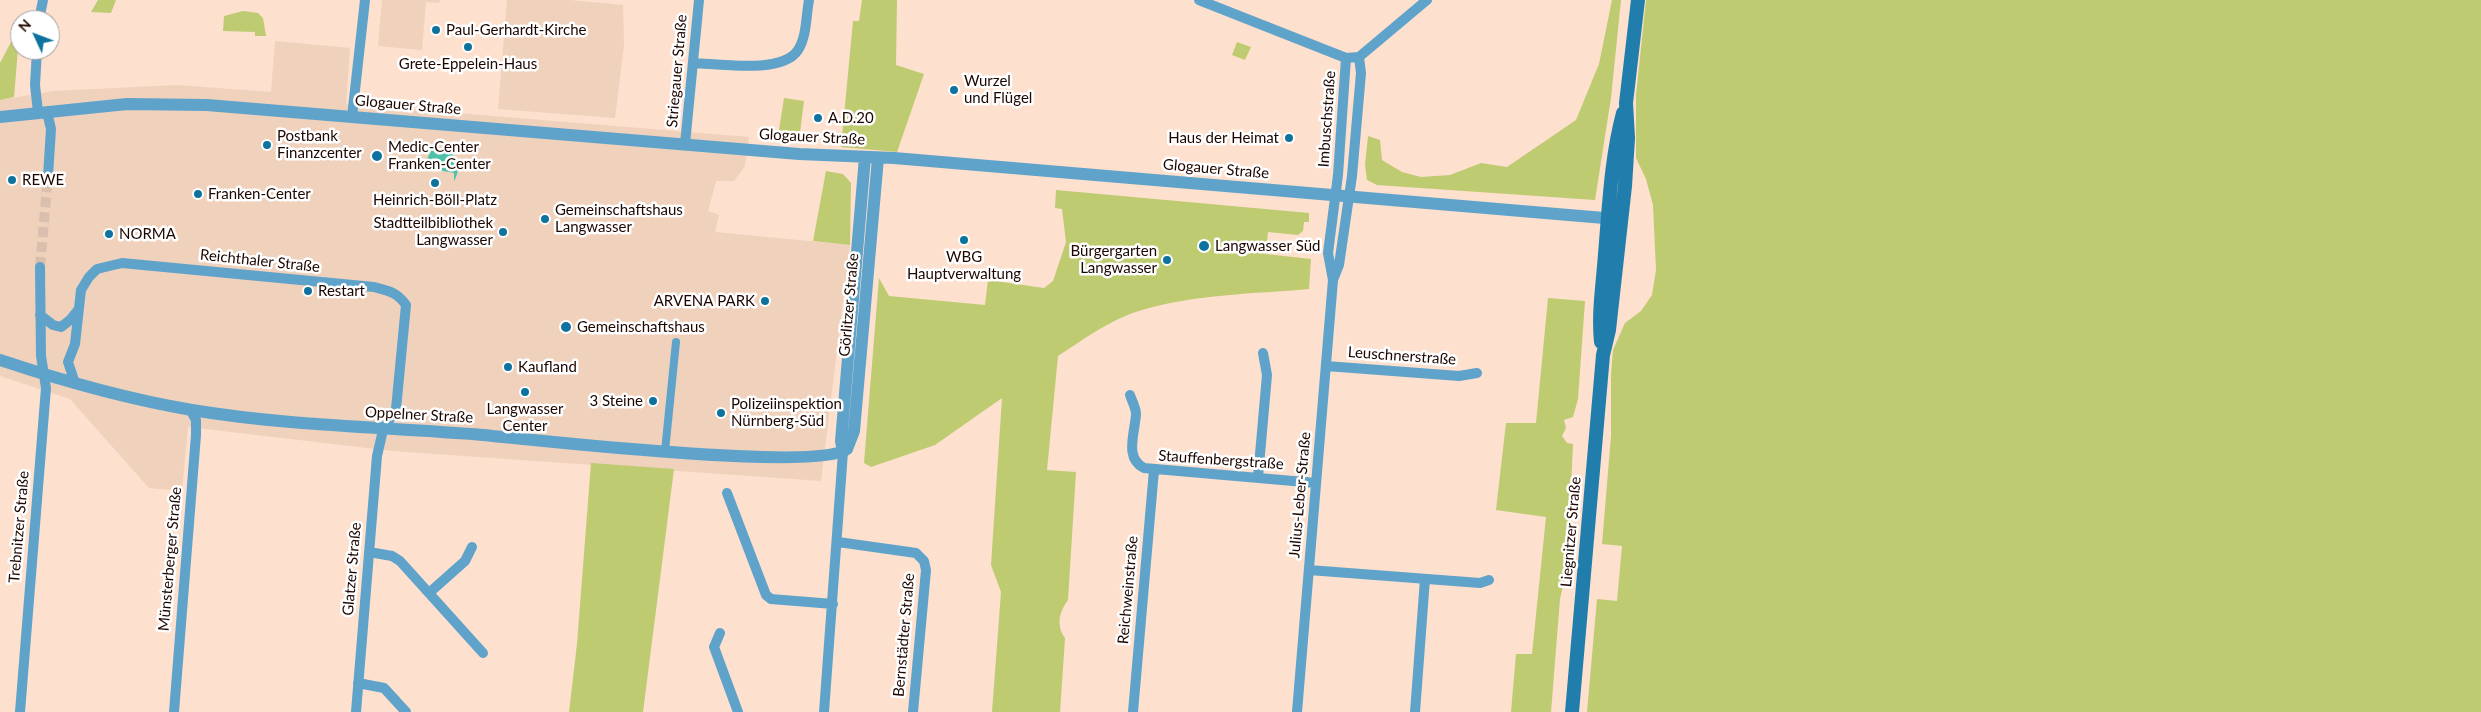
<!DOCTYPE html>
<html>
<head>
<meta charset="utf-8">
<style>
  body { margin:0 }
  #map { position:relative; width:2481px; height:712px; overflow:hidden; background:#fde0cd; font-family:Lato,sans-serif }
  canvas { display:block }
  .north { position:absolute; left:10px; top:10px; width:50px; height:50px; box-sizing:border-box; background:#fff; border:1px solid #a59b99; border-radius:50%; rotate:313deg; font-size:14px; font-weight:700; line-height:20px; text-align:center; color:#1d0600 }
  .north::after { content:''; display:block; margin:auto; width:18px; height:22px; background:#0e729f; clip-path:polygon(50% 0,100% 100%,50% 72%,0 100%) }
</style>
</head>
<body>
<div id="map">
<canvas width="2481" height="712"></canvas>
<div class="north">N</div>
</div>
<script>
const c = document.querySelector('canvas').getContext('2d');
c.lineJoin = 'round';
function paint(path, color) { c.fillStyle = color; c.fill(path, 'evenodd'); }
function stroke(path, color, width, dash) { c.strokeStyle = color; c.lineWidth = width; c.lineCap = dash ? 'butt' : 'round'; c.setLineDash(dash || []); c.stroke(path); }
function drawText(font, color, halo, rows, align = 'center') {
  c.font = font + ' Lato,sans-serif'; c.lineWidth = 5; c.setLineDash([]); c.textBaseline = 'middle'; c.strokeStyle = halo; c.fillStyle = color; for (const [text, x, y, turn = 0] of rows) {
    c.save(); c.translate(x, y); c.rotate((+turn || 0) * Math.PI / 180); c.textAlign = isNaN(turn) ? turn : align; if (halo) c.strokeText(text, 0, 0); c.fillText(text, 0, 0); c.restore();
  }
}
const built = new Path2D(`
  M382,0H440L439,3L426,2L422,50L378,46Z
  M507,0H570L623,5L624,45L615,118L498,109Z
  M275,41L350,48L346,104L749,137L745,166L734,181H716L708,211L719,215L715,232L850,245L821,481L393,451L188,427L182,491L149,488L70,399L0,376V100L54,91L177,85L271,92Z`);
const green = new Path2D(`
  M98,0H116L111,13L91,12Z
  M862,0H897L896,65L924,74L897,152L841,147L853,21H859Z
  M1612,0H1621L1611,98L1595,200L1377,185L1367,180L1365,165L1368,136L1380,140L1382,160L1402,172L1421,177L1450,175L1481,163L1507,167L1576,120L1599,64Z
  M1646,0H2481V712H1587L1597,599L1617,601L1622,546L1602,544L1611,436V374L1613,350L1625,323L1641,311L1652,295L1656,270L1653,205L1646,179L1636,158V95Z
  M243,11L258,13L263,18L266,36H255V32L223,31L224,16Z
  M20,25L14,97L0,100V63Z
  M1237,42L1251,47L1245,60L1232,55Z
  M784,98L804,101L800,133L779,130Z
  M826,171L843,174L851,183L850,245L813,241Z
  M1056,190L1309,213V222H1304L1303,231L1298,235L1268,232L1266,254L1311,259L1309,289C1253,294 1196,294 1142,310C1111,319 1084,339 1058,356L1047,470L1076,472L1068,600C1059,612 1056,626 1065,638L1060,712H992L1001,592L991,565L1002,398L935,445L871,467L864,463L879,278L889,296L985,305L988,280L1044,288L1053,281L1066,242L1062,209L1055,208Z
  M1548,298L1585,301L1578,399L1573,417L1564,420L1566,428L1562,436L1567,443L1573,444L1567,568L1560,599L1551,712H1511L1516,654H1532L1546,517L1496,510L1506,423H1536Z
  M591,463L674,469L643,712H569L577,644Z`);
const water = new Path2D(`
  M434,147C437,149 440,148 445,149C459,154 461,170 454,181V173L423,167L430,153L428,150H434Z`);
const minorTunnel = new Path2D(`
  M40,267L48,176`);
const pedestrian = new Path2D(`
  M665,451L676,342`);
const minor = new Path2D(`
  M1199,0L1346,58L1359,57L1427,0
  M39,20L43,0
  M37,50L35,85L38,112
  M694,63C720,64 783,74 798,50C807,36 806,15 809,0
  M47,112L51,129L48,176
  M352,117L365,0
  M685,144L699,0
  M1333,280L1328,253L1338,175L1346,58
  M40,315L53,325L61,327L70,320L78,310
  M1326,366L1459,376L1477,373
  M75,383L68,362L75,344L81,290L89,277L97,269L122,263L374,287C389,291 397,292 406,305L396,409L383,430L377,456L356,712
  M1130,395C1132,401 1136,408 1136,414C1135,433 1124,458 1144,468L1316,483
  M1258,477L1267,375L1263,353
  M727,493L766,595L771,599L833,604
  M838,542L916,553L924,561L926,570L913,712
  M369,552L392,556L400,561L483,653
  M1309,570L1480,583L1489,580
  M429,593L465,561L472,547
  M720,633L714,647L738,712
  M358,683L384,688L406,712
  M20,712L46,388L41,356L40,267
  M174,712L196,435V420L190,409
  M824,712L843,452
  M1133,712L1154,470
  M1297,712L1333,280L1339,265L1352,176L1361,73L1359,57
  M1415,712L1425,579`);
const tertiary = new Path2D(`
  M0,117L127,104L207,105L799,154L894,158L1616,219
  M0,360C63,381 126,399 192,410C288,426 386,427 483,435C536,440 818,472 847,449L854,431L878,158
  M843,452L841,441L865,157`);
const secondary = new Path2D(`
  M1601,342C1598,313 1603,283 1605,254C1609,207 1611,158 1623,113
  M1572,712L1603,355L1609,330L1625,186L1628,138L1626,103L1638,0`);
const markers = [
  [436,30,5,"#0e729f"],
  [468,47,5,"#0e729f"],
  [954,90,5,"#0e729f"],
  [818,118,5,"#0e729f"],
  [1289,138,5,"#0e729f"],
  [267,145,5,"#0e729f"],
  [377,156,6,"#0e729f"],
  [12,180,5,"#0e729f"],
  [435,183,5,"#0e729f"],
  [198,194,5,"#0e729f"],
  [545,219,5,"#0e729f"],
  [503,232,5,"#0e729f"],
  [109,234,5,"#0e729f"],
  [964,240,5,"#0e729f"],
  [1204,246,6,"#0e729f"],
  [1167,260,5,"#0e729f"],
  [308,291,5,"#0e729f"],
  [765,301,5,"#0e729f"],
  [566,327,6,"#0e729f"],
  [508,367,5,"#0e729f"],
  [525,392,5,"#0e729f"],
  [653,401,5,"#0e729f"],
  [721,413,5,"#0e729f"]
];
const poiNames = [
  ["Paul-Gerhardt-Kirche",446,30],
  ["Grete-Eppelein-Haus",468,64,"center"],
  ["Wurzel",964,81],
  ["und Flügel",964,98],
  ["A.D.20",828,118],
  ["Postbank",277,136],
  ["Finanzcenter",277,153],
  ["Haus der Heimat",1279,138,"right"],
  ["Medic-Center",388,147],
  ["Franken-Center",388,164],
  ["REWE",22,180],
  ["Franken-Center",208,194],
  ["Heinrich-Böll-Platz",435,200,"center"],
  ["Gemeinschaftshaus",555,210],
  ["Langwasser",555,227],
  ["Stadtteilbibliothek",493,223,"right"],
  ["Langwasser",493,240,"right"],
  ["NORMA",119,234],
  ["Langwasser Süd",1215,246],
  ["Bürgergarten",1157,251,"right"],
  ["Langwasser",1157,268,"right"],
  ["WBG",964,257,"center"],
  ["Hauptverwaltung",964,274,"center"],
  ["Restart",318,291],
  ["ARVENA PARK",755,301,"right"],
  ["Gemeinschaftshaus",577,327],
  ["Kaufland",518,367],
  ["3 Steine",643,401,"right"],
  ["Polizeiinspektion",731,404],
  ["Nürnberg-Süd",731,421],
  ["Langwasser",525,409,"center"],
  ["Center",525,426,"center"]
];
const streetNames = [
  ["Striegauer Straße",677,71,-85],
  ["Glogauer Straße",408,105,5],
  ["Imbuschstraße",1327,119,-86],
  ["Glogauer Straße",812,137,3],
  ["Glogauer Straße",1216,169,5],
  ["Reichthaler Straße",260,261,6],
  ["Görlitzer Straße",849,305,-85],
  ["Leuschnerstraße",1402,356,4],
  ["Oppelner Straße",419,415,3],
  ["Stauffenbergstraße",1221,460,4],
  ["Julius-Leber-Straße",1300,495,-85],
  ["Trebnitzer Straße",19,527,-85],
  ["Liegnitzer Straße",1571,532,-85],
  ["Münsterberger Straße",170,559,-85],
  ["Glatzer Straße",352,569,-85],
  ["Reichweinstraße",1128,590,-85],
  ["Bernstädter Straße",904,635,-85]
];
paint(built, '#efd1bc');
paint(green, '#becb71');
paint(water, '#4dc2a8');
stroke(minorTunnel, '#dbbfae', 10, [10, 5]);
stroke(pedestrian, '#5fa3ca', 8);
stroke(minor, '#5fa3ca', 10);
stroke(tertiary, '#5fa3ca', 12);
stroke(secondary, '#217eac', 14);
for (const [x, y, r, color] of markers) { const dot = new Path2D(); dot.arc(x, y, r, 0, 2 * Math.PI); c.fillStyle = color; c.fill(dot); stroke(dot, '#fff', 2); }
drawText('15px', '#1d0600', '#fff', poiNames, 'left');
drawText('15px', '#1d0600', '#fff', streetNames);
</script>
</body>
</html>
